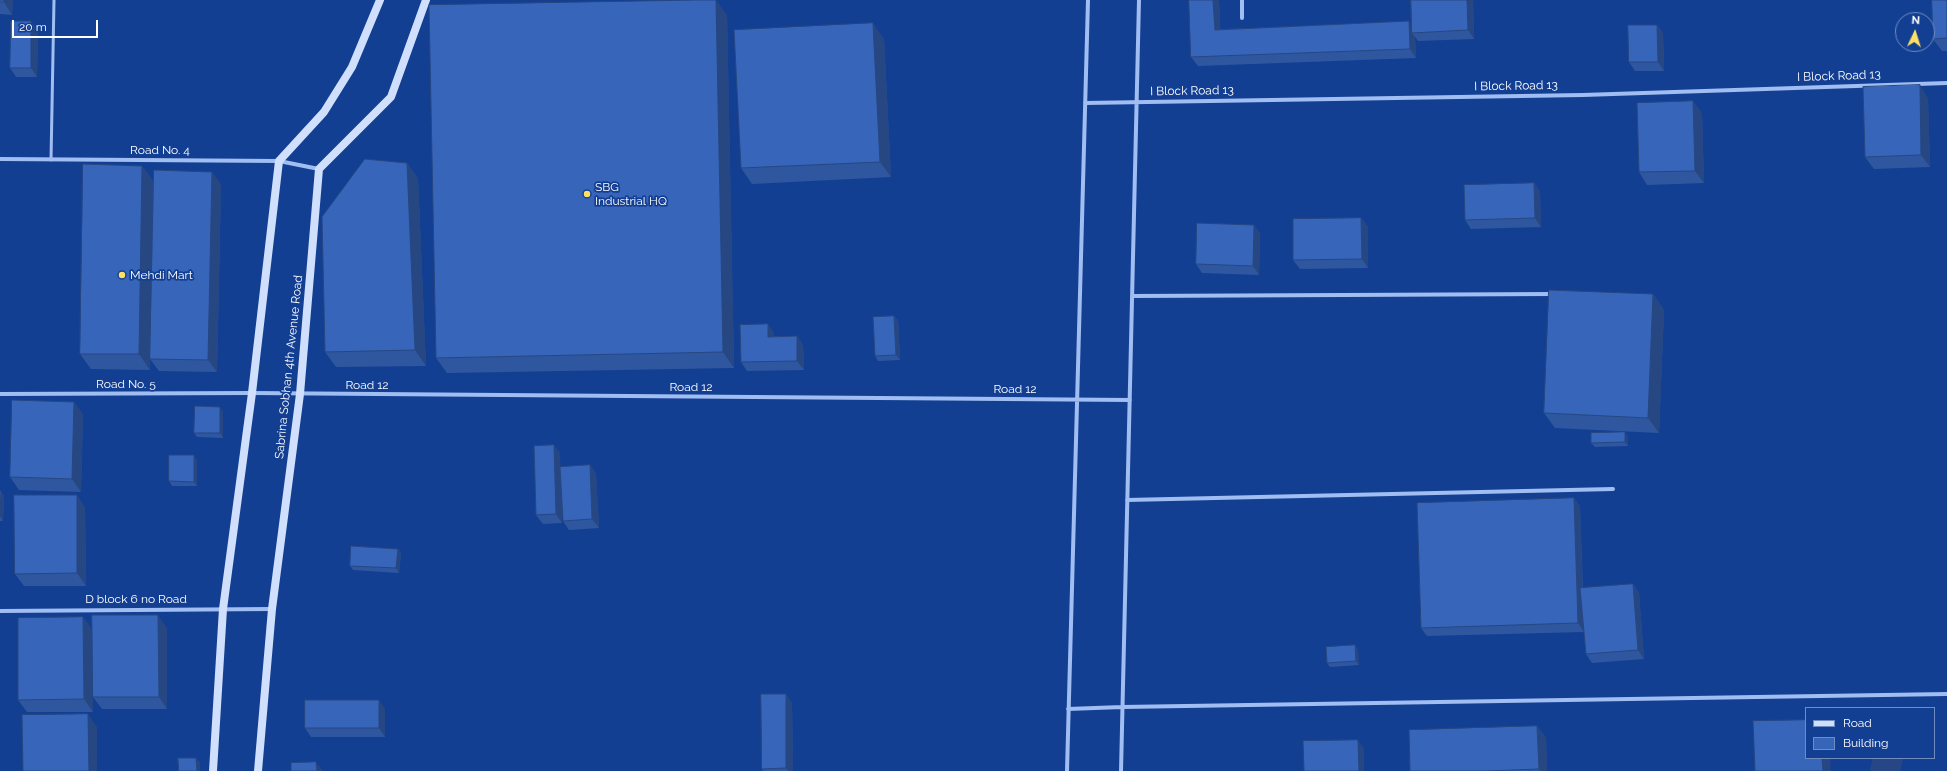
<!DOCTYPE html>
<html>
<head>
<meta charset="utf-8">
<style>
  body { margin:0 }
  #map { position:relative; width:1947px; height:771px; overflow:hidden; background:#133f93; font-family:Raleway,sans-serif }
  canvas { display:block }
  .legend { position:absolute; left:1805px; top:707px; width:130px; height:52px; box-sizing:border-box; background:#133f93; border:1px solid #718cbe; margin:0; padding:5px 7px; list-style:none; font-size:12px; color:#fff }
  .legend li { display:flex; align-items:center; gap:8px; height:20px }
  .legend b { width:20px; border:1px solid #718cbe }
  .north { position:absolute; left:1895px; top:12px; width:40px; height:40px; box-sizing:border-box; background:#133f93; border:1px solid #718cbe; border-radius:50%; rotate:4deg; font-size:11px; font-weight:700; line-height:16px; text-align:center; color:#fff }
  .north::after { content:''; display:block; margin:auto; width:14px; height:18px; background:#ffe062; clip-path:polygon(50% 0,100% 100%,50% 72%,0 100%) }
  .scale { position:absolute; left:12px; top:20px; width:86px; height:18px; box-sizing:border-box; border:2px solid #fff; border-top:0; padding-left:5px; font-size:12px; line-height:14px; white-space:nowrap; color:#fff; -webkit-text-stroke:3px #133f93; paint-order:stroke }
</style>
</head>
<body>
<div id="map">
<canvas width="1947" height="771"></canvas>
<ul class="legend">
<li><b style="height:5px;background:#d0dffc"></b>Road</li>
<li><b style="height:11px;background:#3765ba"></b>Building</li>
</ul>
<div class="north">N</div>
<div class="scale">20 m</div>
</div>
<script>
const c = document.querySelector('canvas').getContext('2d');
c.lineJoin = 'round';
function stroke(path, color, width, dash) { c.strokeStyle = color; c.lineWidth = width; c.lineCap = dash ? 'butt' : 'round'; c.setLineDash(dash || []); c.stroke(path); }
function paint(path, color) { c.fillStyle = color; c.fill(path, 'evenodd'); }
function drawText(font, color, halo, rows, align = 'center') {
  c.font = font + ' Raleway,sans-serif'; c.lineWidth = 3.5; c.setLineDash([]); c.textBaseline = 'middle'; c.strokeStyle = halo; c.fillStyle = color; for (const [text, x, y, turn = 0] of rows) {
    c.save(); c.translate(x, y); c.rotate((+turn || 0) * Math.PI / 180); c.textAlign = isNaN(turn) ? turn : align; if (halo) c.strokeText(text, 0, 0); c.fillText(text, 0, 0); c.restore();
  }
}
const canal = new Path2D(`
  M1885,771L1888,758`);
const lane = new Path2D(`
  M51,160L54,0`);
const street = new Path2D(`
  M1242,0V18
  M1085,103L1583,95L1947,83
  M0,159L279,161L319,169
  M1132,296L1554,294
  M0,394L252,393L1130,400
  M1127,500L1613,489
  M0,611L272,609
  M1068,709L1122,707L1947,694
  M1067,771L1088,0
  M1121,771L1139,0`);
const secondary = new Path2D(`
  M213,771L223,609L252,393L279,161L324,112L352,67L380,0
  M258,771L272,609L300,394L319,169L391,97L426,0`);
const wall = new Path2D(`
  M0,0H13L12,15L0,14Z
  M1189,0H1219L1220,29L1412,26L1473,0L1474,39L1418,41L1415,37L1416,58L1198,66L1191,57Z
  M1947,0V51H1942L1933,39Z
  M727,15L734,368L447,373L436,358Z
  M1657,25L1663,33L1664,71H1635L1629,62Z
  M38,30L37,77H16L10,68Z
  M884,39L891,177L752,184L741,168Z
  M1928,98L1930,167L1874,169L1865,157Z
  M1693,101L1702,114L1704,183L1647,185L1639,172Z
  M407,163L418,179L426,366L336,367L325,352Z
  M142,166L153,181L221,184L217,372L159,371L150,359V370L91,369L80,354Z
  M1534,183L1540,192L1541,227L1471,229L1465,220Z
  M1361,218L1368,227V268L1300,269L1293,260Z
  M1254,225L1260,234L1259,275L1202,273L1196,264Z
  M1653,294L1664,310L1659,433L1555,428L1544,413Z
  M894,316L898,320L900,360L878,361L875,356Z
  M774,333V336H797L803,345L804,370L747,371L741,362Z
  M223,411V438L197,437L194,433Z
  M83,414L81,492L19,490L10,477Z
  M1628,437V446L1595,447L1591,443Z
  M560,453V467L590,465L596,474L599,528L569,530L563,521L561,483L562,523L543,524L536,515Z
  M197,460V486H172L169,481Z
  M0,491L4,496L3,521H0Z
  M77,495L85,508L86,586H24L15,574Z
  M1574,498L1580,507L1583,588L1633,584L1639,593L1644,659L1592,663L1586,654L1584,632L1427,636L1421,628Z
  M398,549L401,553L399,573L353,570L350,566Z
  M83,617L92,630L93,712H27L18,700Z
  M167,628V709H102L93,697Z
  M1355,645L1358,650L1359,665L1330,667L1327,663Z
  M792,703L793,771H763L762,769Z
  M385,709V737H311L305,728Z
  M1537,726L1546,738L1547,771H1410Z`);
const shadedWall = new Path2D(`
  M4,0H13L12,15L4,2Z
  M716,0L727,15L734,368L723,352Z
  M1213,0H1219L1221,38L1215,30Z
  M1467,0H1473L1474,39L1468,30Z
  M31,21L38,30L37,77L31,68Z
  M1409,21L1415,30L1412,33L1415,37L1416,58L1410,49Z
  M873,23L884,39L891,177L880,162Z
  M1657,25L1663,33L1664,71L1658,62Z
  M1920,85L1928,98L1930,167L1921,155Z
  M1693,101L1702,114L1704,183L1695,171Z
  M407,163L418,179L426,366L415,350Z
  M142,166L153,181L150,370L139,354Z
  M212,172L221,184L217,372L208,360Z
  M1534,183L1540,192L1541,227L1535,218Z
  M1361,218L1368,227V268L1362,259Z
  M1254,225L1260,234L1259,275L1253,266Z
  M1653,294L1664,310L1659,433L1648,418Z
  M894,316L898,320L900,360L896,355Z
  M768,324L774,333V345L768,337Z
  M797,336L803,345L804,370L797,361Z
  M74,402L83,414L81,492L72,479Z
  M220,407L223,411V438L220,433Z
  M1625,432L1628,437V446L1625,442Z
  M554,445L560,453L562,523L556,514Z
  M194,455L197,460V486L194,482Z
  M590,465L596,474L599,528L592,519Z
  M1,491L4,496L3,521L0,516Z
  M77,495L85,508L86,586L77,573Z
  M1574,498L1580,507L1584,632L1578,623Z
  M398,549L401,553L399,573L396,568Z
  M1633,584L1639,593L1644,659L1638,650Z
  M158,615L167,628V709L159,697Z
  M83,617L92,630L93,712L84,699Z
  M1355,645L1358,650L1359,665L1356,661Z
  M786,694L792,703L793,771H788L786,768Z
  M379,700L385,709V737L379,728Z
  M88,714L97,727V771H89Z
  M1537,726L1546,738L1547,771H1540L1539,769Z
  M1358,740L1364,749V771H1359Z
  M196,758L200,762V771H197Z
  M1822,758H1830L1831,771H1823Z
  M316,762L323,771H317Z`);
const building = new Path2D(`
  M0,0H4V2H0Z
  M694,0H716L723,352L436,358L429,5Z
  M1189,0H1213L1215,30L1409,21L1410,49L1191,57Z
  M1411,0H1467L1468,30L1412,33Z
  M1932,0H1947V38L1933,39Z
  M11,21H31V68H10Z
  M873,23L880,162L741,168L734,30Z
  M1628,25H1657L1658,62H1629Z
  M1920,85L1921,155L1865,157L1863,87Z
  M1693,101L1695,171L1639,172L1637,103Z
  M365,159L407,163L415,350L325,352L322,217Z
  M83,164L142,166L139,354H80Z
  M154,170L212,172L208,360L150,359Z
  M1534,183L1535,218L1465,220L1464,185Z
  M1361,218L1362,259L1293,260V219Z
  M1197,223L1254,225L1253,266L1196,264Z
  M1549,290L1653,294L1648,418L1544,413Z
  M894,316L896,355L875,356L873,317Z
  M768,324V337L797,336V361L741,362L740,325Z
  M12,400L74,402L72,479L10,477Z
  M195,406L220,407V433H194Z
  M1625,432V442L1591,443V433Z
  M554,445L556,514L536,515L534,446Z
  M169,455H194V482L169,481Z
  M590,465L592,519L563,521L560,467Z
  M0,491H1L0,516Z
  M14,495H77V573L15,574Z
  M1574,498L1578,623L1421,628L1417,503Z
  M351,546L398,549L396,568L350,566Z
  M1633,584L1638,650L1586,654L1580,588Z
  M92,615H158L159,697H93Z
  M83,617L84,699L18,700V618Z
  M1355,645L1356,661L1327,663L1326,647Z
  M761,694H786V768L762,769Z
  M305,700H379V728H305Z
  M88,714L89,771H23L22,715Z
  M1806,720V758H1822L1823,771H1755L1753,721Z
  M1537,726L1539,769L1487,771H1410L1409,730Z
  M1358,740L1359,771H1304L1303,741Z
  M178,758H196L197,771H179Z
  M316,762L317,771H291V763Z`);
const markers = [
  [587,194,4,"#ffe062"],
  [122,275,4,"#ffe062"]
];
const streetNames = [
  ["I Block Road 13",1839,76,-2],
  ["I Block Road 13",1516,86,-1],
  ["I Block Road 13",1192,91,-1],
  ["Road No. 4",160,150],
  ["Sabrina Sobhan 4th Avenue Road",289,367,-84],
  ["Road No. 5",126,384],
  ["Road 12",367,385],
  ["Road 12",691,387],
  ["Road 12",1015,389],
  ["D block 6 no Road",136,599]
];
const poiNames = [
  ["SBG",595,187],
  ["Industrial HQ",595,201],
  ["Mehdi Mart",130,275]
];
stroke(canal, '#264685', 30);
stroke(lane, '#a1bef2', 3);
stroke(street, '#a1bef2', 4);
stroke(secondary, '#d0dffc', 8);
paint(wall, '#2f57a0');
paint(shadedWall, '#264782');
paint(building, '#3765ba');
stroke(building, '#264782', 1);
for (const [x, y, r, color] of markers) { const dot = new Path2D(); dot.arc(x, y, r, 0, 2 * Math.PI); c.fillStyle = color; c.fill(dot); stroke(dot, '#133f93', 1.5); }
drawText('12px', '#fff', '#133f93', streetNames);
drawText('12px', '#fff', '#133f93', poiNames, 'left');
</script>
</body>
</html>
